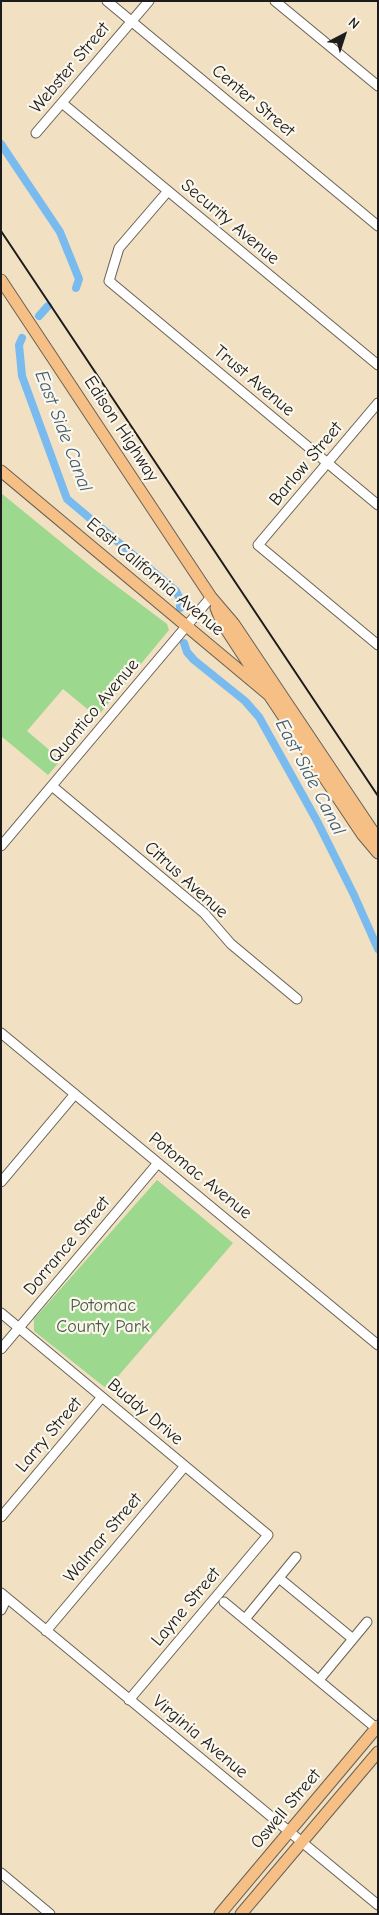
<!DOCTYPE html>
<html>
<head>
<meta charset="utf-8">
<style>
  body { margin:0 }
  #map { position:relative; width:379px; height:1915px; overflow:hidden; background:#f1e0c2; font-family:"Comic Neue",sans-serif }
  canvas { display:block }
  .frame { position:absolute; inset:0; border:2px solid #1c1c1c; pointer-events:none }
  .north { position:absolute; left:319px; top:10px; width:50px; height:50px; -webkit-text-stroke:4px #fbf7ec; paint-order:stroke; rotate:40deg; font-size:14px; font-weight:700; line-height:20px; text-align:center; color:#1c1c1c }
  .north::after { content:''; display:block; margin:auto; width:18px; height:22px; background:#1c1c1c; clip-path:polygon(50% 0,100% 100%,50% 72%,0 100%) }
</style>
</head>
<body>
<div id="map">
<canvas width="379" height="1915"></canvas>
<div class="frame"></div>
<div class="north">N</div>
</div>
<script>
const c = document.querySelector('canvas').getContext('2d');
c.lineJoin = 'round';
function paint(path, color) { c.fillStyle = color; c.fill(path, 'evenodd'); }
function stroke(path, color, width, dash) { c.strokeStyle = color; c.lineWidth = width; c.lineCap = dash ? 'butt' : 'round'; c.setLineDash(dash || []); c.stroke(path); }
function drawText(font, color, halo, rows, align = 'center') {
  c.font = font + ' "Comic Neue",sans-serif'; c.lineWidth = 4.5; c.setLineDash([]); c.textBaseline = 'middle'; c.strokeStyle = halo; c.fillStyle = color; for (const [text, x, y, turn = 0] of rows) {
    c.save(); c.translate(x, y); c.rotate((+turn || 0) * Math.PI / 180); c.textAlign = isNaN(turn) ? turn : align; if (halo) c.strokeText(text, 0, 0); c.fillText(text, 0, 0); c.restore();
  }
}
const green = new Path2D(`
  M1,493L94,569L167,624L169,630L97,717L63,689L27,731L61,760L48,775L1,736Z
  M157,1180L233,1243L107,1389L34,1331V1319Z`);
const canal = new Path2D(`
  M1,144L60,232L79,279L76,288
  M39,316L48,306
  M22,338L19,345L22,376L67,499L176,591L180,599V608
  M184,643L187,652L194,660L245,701L259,717L317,821L354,895L378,949`);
const minor = new Path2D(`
  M107,1L378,226
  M275,1L378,86
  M62,103L378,365
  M36,133L149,1
  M168,191L119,248L109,281L378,505
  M378,403L258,545L378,645
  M52,786L204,913L231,944L297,999
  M1,846L211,597
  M1,1033L378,1345
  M1,1182L75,1094
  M1,1313L268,1535L129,1700
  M1,1349L158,1163
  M1,1517L102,1397
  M279,1578L353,1639
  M1,1593L378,1905
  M224,1602L376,1728
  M1,1610L7,1598
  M245,1619L296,1557
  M46,1631L185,1466
  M319,1680L367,1622
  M1,1873L50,1914`);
const major = new Path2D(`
  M1,280L211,597L234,624L372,830L378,842
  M1,471L269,695L286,705
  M216,608L222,623L269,695L362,834L378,853
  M220,1914L378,1726
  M241,1914L378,1752`);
const rail = new Path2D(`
  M1,231L378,796`);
const streetNames = [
  ["Webster Street",70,68,-50],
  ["Center Street",253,101,40],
  ["Security Avenue",230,222,40],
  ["Trust Avenue",254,381,40],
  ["Edison Highway",121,429,57],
  ["Barlow Street",306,464,-50],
  ["East California Avenue",155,577,40],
  ["Quantico Avenue",94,711,-50],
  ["Citrus Avenue",186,880,42],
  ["Potomac Avenue",200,1176,39],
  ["Dorrance Street",67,1246,-50],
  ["Buddy Drive",145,1412,40],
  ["Larry Street",49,1435,-50],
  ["Walmar Street",103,1538,-50],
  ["Layne Street",186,1607,-50],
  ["Virginia Avenue",200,1737,40],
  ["Oswell Street",286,1809,-50]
];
const parkNames = [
  ["Potomac",103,1306],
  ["County Park",103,1327]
];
const waterNames = [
  ["East Side Canal",63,431,69],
  ["East Side Canal",310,777,62]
];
paint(green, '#9cd88d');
stroke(canal, '#7abbef', 8);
stroke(minor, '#676156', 11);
stroke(major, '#676156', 13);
stroke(minor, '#fff', 9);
stroke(major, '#f5bf86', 11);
stroke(rail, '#1c1c1c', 2);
drawText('18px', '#1c1c1c', '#fbf7ec', streetNames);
drawText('18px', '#495e44', '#fbf7ec', parkNames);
drawText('italic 19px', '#425c70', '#fbf7ec', waterNames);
</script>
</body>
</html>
